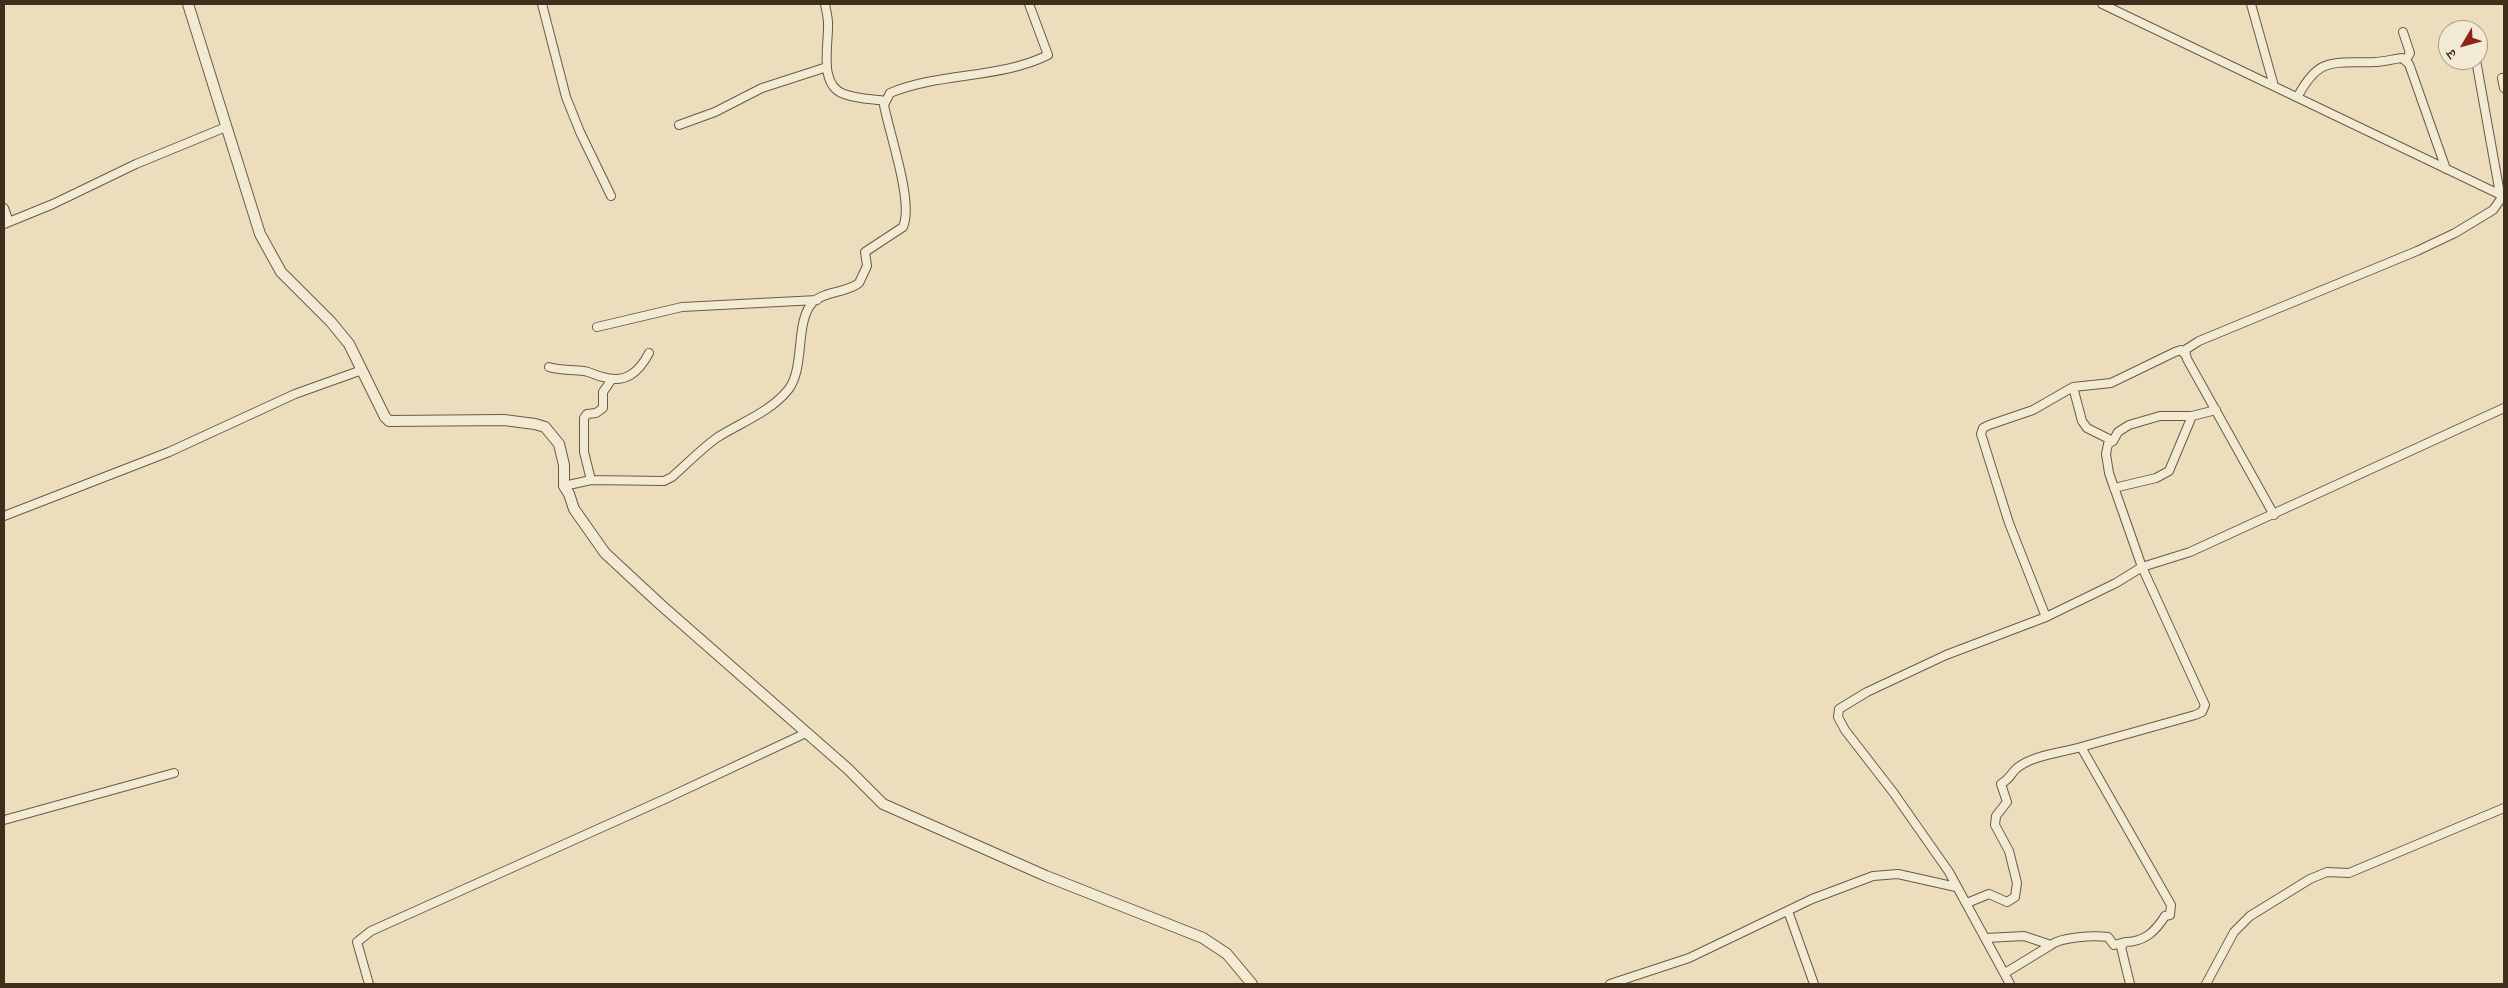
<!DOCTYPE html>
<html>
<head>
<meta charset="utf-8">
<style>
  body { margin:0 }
  #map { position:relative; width:2508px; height:988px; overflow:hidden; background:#ecdebd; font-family:"Libre Bodoni","Noto Serif Devanagari",serif }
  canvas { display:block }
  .frame { position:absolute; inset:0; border:5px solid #3f2e1c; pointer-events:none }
  .north { position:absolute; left:2438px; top:20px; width:50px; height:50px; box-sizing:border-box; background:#f3ead4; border:1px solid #ab9f8a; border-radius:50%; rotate:233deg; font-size:14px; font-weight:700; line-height:20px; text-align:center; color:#3f2e1c }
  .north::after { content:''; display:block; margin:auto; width:18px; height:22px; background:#8f2418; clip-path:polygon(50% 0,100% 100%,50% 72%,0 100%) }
</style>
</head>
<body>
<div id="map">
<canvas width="2508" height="988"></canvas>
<div class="frame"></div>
<div class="north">उ</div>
</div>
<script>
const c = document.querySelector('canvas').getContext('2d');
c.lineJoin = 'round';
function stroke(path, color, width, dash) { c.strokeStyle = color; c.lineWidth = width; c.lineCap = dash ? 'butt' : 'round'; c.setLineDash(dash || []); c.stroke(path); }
const minor = new Path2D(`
  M542,4L566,97L580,132L611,196
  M825,4C826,10 828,17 828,23C829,44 818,85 844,94C857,99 873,99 886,101
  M2102,4L2501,195
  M2251,4L2274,86
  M2403,32L2410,53L2406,60
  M2502,78L2504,88
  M2298,96C2320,55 2334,64 2374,62C2383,62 2393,59 2402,58L2409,64L2446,169
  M679,125L715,112L762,88L827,67
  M4,208L9,222
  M4,224L53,204L136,164L226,127
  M597,327L682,307L817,300
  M549,367C561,371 572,369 584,371C591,372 596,376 603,377C626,384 639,372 649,353
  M2113,441L2087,428L2082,421L2073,387L2111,383L2175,352L2181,350L2186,356
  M591,480L584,452V418L587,414L596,413L603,408V392L612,379
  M564,486L591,480L664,481L672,477C687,464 702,448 718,437C742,422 770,412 788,390C806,367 794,322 813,302C825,291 846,293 859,283L867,266L865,252L903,227C914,202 889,133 884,105L890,93C940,72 1000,79 1048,55L1029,4
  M2114,488L2156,478L2169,471L2192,416
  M2274,515L2187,359L2185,350L2199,341L2417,251L2455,233L2493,210L2503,196L2500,194L2476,60
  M4,516L169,452L295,394L362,370
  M2046,617L2009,523L1981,434L1983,428L1989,425L2033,410L2073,387
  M4,820L174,773
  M1967,903L1989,894L2007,902L2015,897L2017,883L2009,851L1995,825L1996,816L2007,802L2001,784C2011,778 2011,773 2017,768C2033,755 2061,753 2081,747
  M1788,911L1814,984
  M1986,938L2024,936L2051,945C2061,937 2094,935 2108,937L2114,945L2125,942
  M2005,973L2051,945
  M369,984L357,942L371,931L665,799L806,733
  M1610,984L1689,958L1812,899L1873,876L1898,874L1956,887
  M2010,984L1949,872L1893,792L1845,730L1838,717L1839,709L1867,692L1946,655L2046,617L2116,583L2142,567L2190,552L2504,408
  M2130,984L2121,947L2125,942C2144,942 2155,932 2165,916L2170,915L2171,905L2081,747L2195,715L2202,712L2205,705L2142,567L2109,473L2106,454L2108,444L2113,441L2118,432L2129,425L2160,416H2192L2216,410
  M2206,984L2234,932L2250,916L2310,879L2327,872L2349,873L2504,808`);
const tertiary = new Path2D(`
  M188,4L260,234L281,272L331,322L349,344L385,417L389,421L504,420L535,424L545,427L559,444L564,465V486L569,494L574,509L605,553L661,605L848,769L883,804L1046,876L1203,938L1227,954L1252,984`);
stroke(minor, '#6a5a44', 10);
stroke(tertiary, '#6a5a44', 12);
stroke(minor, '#f3ead4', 8);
stroke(tertiary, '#f3ead4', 10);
</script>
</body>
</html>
